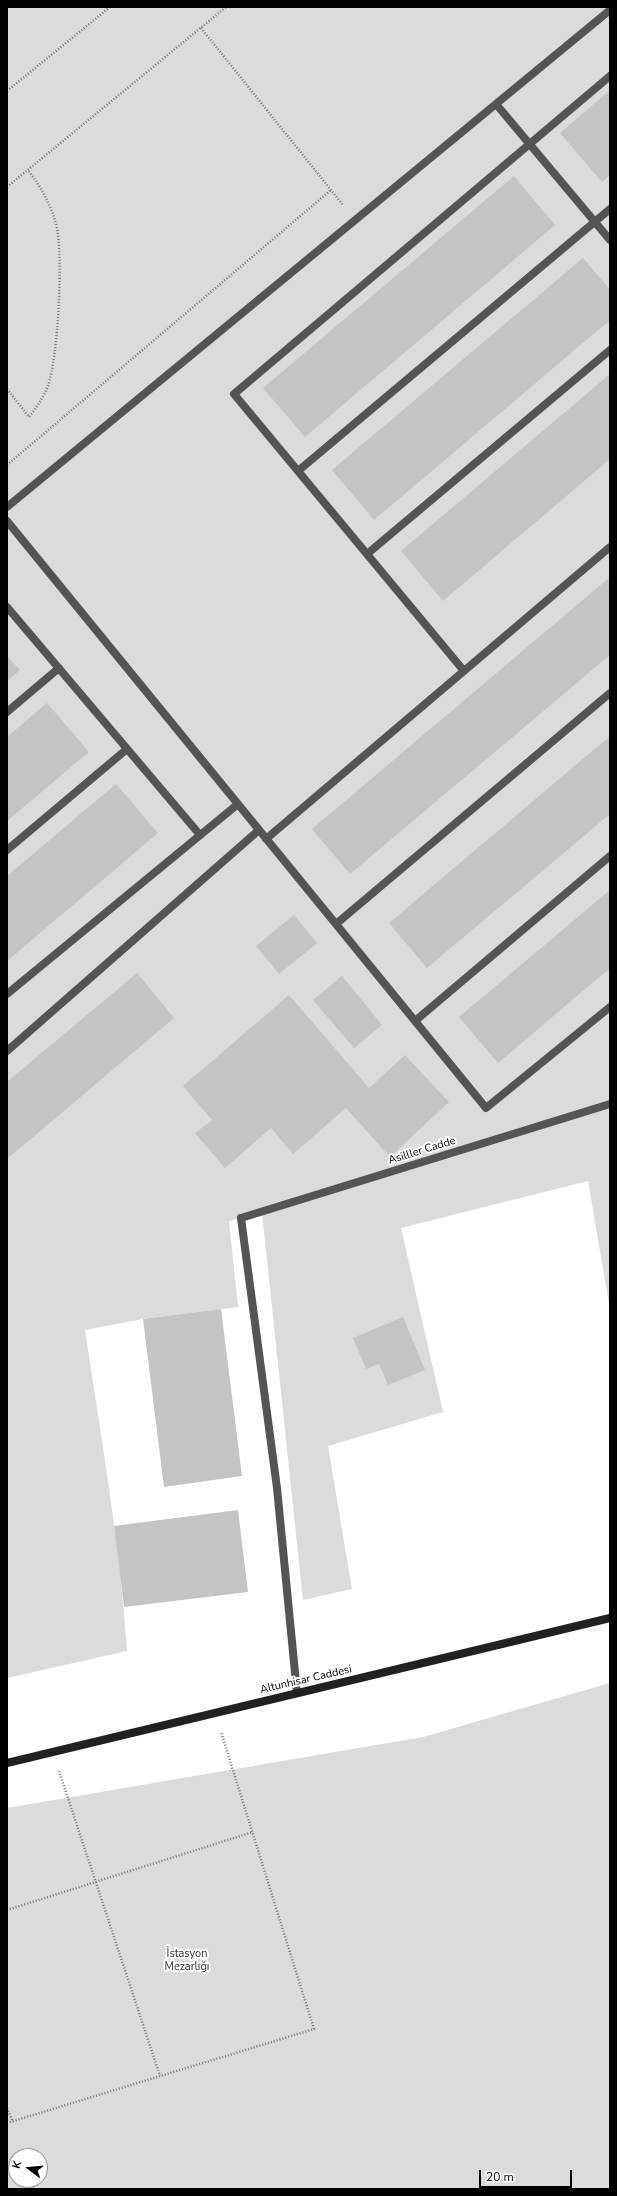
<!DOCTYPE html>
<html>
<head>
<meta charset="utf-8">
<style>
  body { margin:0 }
  #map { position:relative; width:617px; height:2196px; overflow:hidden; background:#fff; font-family:"Nunito Sans",sans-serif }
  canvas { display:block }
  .frame { position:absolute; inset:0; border:8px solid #000; pointer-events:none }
  .north { position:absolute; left:8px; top:2148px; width:40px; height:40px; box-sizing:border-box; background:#fff; border:1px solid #999; border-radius:50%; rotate:286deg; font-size:11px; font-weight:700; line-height:16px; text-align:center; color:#000 }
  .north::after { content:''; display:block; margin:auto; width:14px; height:18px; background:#000; clip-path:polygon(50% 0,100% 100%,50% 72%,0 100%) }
  .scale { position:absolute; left:479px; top:2170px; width:93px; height:18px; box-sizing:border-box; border:2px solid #000; border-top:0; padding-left:5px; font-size:12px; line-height:14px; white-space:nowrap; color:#000; -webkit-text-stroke:3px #fff; paint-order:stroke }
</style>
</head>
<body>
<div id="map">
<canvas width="617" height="2196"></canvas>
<div class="frame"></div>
<div class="north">K</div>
<div class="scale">20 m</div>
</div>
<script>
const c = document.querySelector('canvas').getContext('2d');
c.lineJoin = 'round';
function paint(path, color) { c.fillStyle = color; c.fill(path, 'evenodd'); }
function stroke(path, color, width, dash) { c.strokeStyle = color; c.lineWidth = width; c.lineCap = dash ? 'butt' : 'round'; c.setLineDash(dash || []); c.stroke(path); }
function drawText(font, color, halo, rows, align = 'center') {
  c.font = font + ' "Nunito Sans",sans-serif'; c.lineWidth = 4; c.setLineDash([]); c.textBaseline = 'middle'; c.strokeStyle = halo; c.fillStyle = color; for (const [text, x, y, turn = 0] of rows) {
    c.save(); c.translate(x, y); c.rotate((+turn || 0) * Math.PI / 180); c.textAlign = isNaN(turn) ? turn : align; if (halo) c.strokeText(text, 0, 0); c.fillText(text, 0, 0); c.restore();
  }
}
const green = new Path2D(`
  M7,7H610V1310L588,1181L401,1228L443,1412L328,1446L352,1589L303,1600L262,1213L229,1221L238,1307L143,1319L85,1330C101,1437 120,1544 127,1651L7,1678Z
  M610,1683V2189H7V1808L423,1737ZM16,2156H40V2180H16Z`);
const building = new Path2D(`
  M610,90V175L602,182L560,133Z
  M514,176L555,225L305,437L263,388Z
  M583,258L610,290V320L374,520L332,470Z
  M610,374V459L443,601L401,551Z
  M610,577V655L350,874L312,829Z
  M7,656L20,670L7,681Z
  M47,703L89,752L7,821V737Z
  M610,736V814L427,968L389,923Z
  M116,784L158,833L7,961V876Z
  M610,890V968L498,1063L459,1017Z
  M294,915L317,943L279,974L256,946Z
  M137,973L174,1018L7,1159V1082Z
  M342,976L382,1025L354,1048L313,1000Z
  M289,995L369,1088L405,1055L449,1102L390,1157L346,1108L293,1154L271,1128L225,1168L195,1133L212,1120L183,1086Z
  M221,1309L242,1476L164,1487L143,1319Z
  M403,1317L425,1370L388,1385L379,1364L366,1369L353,1338Z
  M238,1510L248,1592L124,1607L114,1526Z`);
const path = new Path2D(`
  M201,28L343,205
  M7,91L110,7
  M7,187L226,7
  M7,389L29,417C37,407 43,398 48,386C58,357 64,254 56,224C50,203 41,187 28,170
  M7,465L331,190
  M59,1771L160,2076
  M7,1910L253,1832
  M7,2108L13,2122
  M7,2123L314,2029L221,1732`);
const lane = new Path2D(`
  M496,104L610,240
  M298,471L610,209
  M7,507L610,10
  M7,521L486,1108L610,1007
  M367,554L610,350
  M7,607L200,835
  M464,671L234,394L610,76
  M7,712L59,668
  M266,839L610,547
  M7,850L127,749
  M336,924L610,693
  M7,994L238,804
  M415,1021L610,856
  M7,1051L259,830
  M241,1218L277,1488L297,1693`);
const street = new Path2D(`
  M241,1218L610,1104`);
const secondary = new Path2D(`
  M7,1763L610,1618`);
const streetNames = [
  ["Asilller Cadde",422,1151,-17],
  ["Altunhisar Caddesi",306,1680,-13]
];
const parkNames = [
  ["İstasyon",187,1954],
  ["Mezarlığı",187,1967]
];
paint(green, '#dbdbdb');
paint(building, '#c4c4c4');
stroke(path, '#767676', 2.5, [1, 2]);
stroke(lane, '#545454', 8);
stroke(street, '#545454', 8);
stroke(secondary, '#212121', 8);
drawText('11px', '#000', '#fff', streetNames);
drawText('11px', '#323232', '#fff', parkNames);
</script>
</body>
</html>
